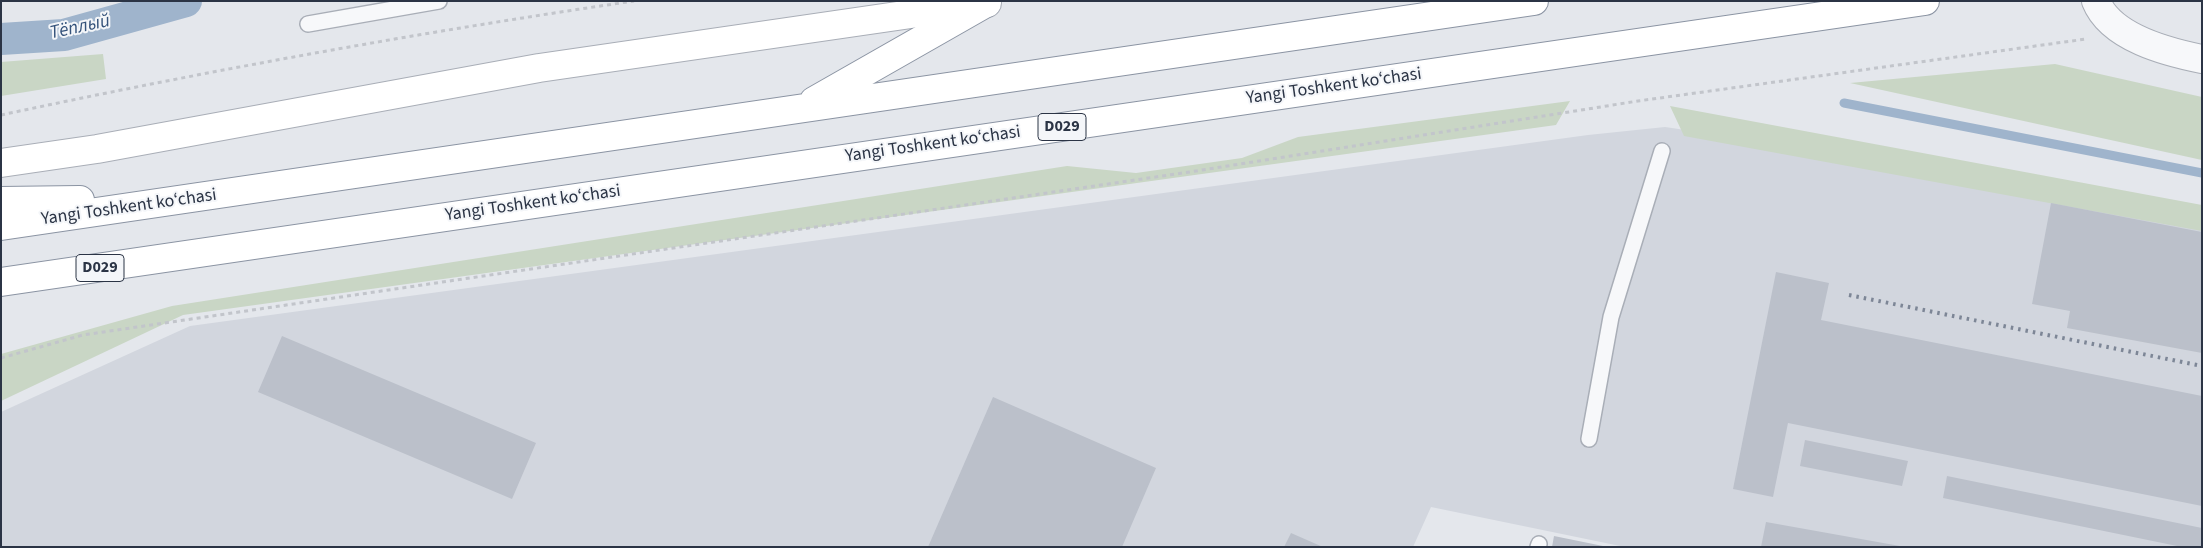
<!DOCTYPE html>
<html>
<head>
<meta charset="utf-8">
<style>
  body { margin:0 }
  #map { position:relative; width:2203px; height:548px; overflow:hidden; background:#e4e7ec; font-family:"Source Sans 3",sans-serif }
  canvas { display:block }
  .frame { position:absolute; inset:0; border:2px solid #2b3445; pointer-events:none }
</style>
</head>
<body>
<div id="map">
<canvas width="2203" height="548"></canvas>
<div class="frame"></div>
</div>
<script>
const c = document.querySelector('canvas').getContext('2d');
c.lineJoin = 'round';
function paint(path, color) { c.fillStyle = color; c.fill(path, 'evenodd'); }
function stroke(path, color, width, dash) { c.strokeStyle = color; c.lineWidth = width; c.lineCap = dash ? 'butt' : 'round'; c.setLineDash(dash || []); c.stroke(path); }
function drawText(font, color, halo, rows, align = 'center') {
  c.font = font + ' "Source Sans 3",sans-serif'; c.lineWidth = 4; c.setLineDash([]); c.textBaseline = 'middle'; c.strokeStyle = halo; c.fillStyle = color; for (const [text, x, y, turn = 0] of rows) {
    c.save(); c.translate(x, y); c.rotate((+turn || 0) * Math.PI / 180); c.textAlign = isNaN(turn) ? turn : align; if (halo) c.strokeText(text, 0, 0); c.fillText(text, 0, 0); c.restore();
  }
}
const built = new Path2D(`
  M1665,127L1794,146L2202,225V547H1625L1431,507L1413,547H1V412L190,326L1588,135Z`);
const green = new Path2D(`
  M103,54L106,79L1,96V62Z
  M2055,64L2202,97V160L1850,83Z
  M1570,101L1556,125L183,315L1,401V354L172,306L1067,166L1136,173L1242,158L1298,137Z
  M1670,106L2202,205V231L1684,136Z`);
const stream = new Path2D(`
  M1844,103L2202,173`);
const canal = new Path2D(`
  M1,39L64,35L186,1`);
const building = new Path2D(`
  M2051,203L2202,232V353L2067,328L2070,311L2032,304Z
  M1776,272L1829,283L1821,320L2202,396V506L1788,423L1773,497L1733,489Z
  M282,336L536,443L512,499L258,392Z
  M993,397L1156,468L1122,547H928Z
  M1805,440L1908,461L1902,486L1800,466Z
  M1947,476L2202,528V547H2182L1943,498Z
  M1766,522L1900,546V547H1761Z
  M1291,533L1323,547H1284Z
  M1554,536L1603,546V547H1552Z`);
const path = new Path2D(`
  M1,115C211,70 422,32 634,1
  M1,358L83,335L1196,171L1638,101L2086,39`);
const service = new Path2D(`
  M308,24L439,1
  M1589,439L1611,317L1662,151
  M1538,547L1539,544`);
const minor = new Path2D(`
  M2096,1C2111,38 2167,52 2202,59`);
const secondary = new Path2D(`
  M1,163L97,149L539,68L987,3`);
const trunk = new Path2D(`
  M814,101L986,3
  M1,201L80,200
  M1,226L1534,1
  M1,282L1925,1`);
const rail = new Path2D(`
  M1849,295L2202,366`);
const shields = [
  [1062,127,48],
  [100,268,48]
];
const shieldNames = [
  ["D029",1062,127],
  ["D029",100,268]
];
const streetNames = [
  ["Yangi Toshkent ko‘chasi",1334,87,-8],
  ["Yangi Toshkent ko‘chasi",933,145,-8],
  ["Yangi Toshkent ko‘chasi",533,204,-8],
  ["Yangi Toshkent ko‘chasi",129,208,-8]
];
const waterNames = [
  ["Тёплый",80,28,-12]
];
paint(built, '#d2d6de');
paint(green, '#c9d6c5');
stroke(stream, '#9fb4cc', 9);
stroke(canal, '#9fb4cc', 32);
paint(building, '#bbc0ca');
stroke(service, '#a9aeb7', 18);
stroke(minor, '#a9aeb7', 30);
stroke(secondary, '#a9aeb7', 30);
stroke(trunk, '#8b94a3', 30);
stroke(path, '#c2c5cb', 3, [4, 4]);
stroke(service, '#f7f8fa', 15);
stroke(minor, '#f7f8fa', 28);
stroke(secondary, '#fff', 28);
stroke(trunk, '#fff', 28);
stroke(rail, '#7d8696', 4, [2.5, 5]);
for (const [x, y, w] of shields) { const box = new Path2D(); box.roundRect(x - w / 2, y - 13.5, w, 27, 4); c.fillStyle = '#f4f6f9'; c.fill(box); stroke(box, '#2b3445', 1); }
drawText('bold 16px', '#2b3445', null, shieldNames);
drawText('18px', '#2b3445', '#f4f6f9', streetNames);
drawText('italic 19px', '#34527a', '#f4f6f9', waterNames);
</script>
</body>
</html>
